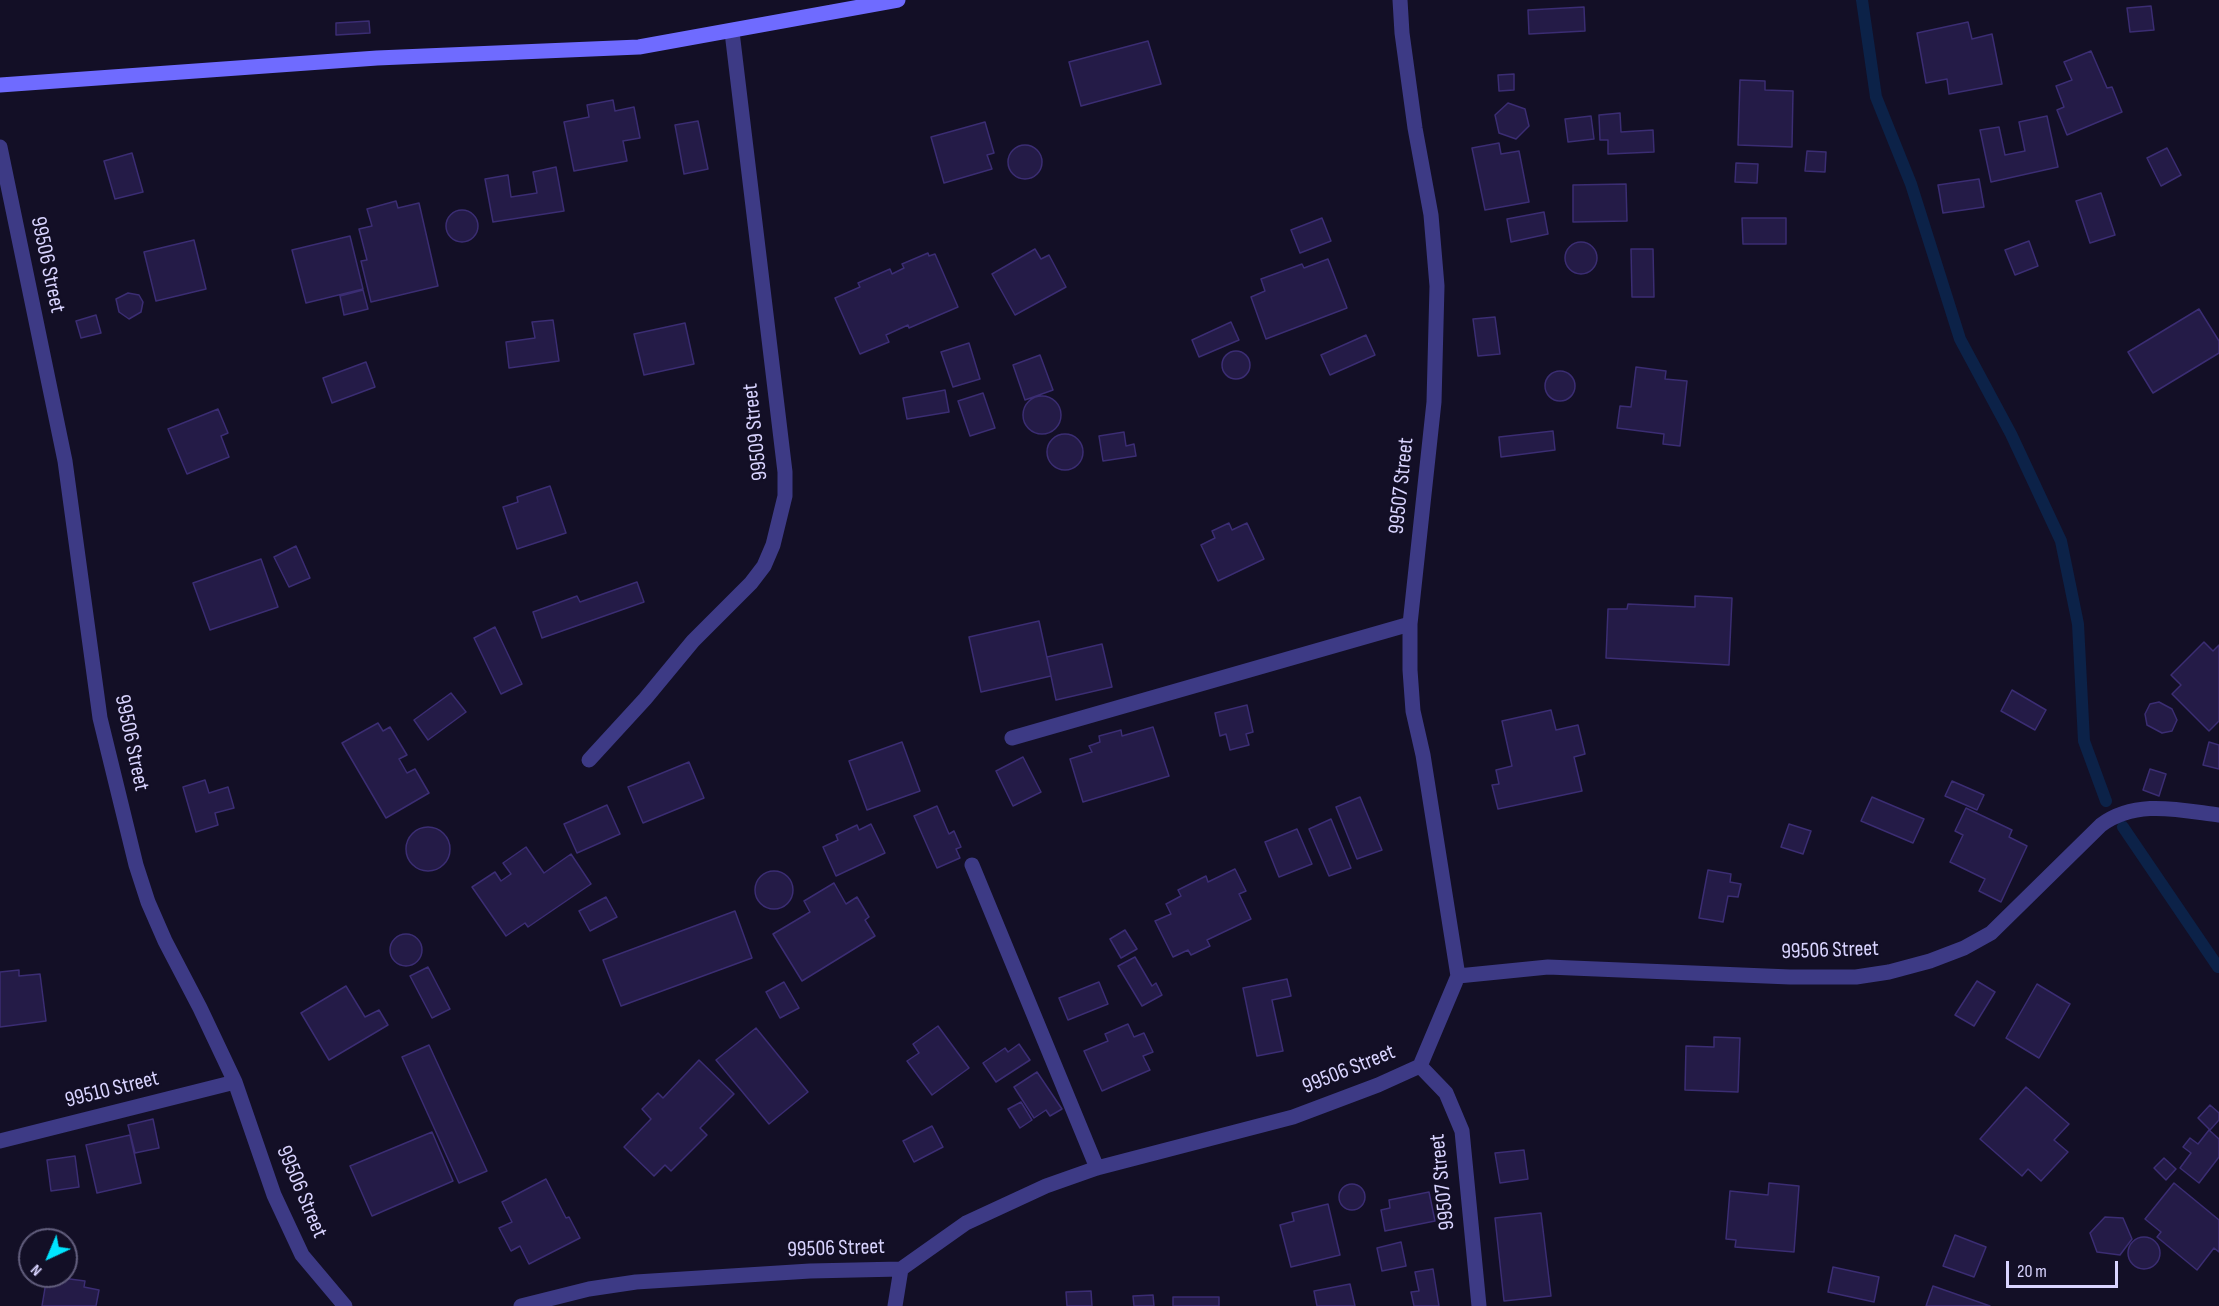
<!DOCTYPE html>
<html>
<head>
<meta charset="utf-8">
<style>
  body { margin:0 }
  #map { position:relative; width:2219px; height:1306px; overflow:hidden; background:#130f26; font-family:"Sofia Sans Condensed",sans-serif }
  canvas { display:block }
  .north { position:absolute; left:18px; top:1228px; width:60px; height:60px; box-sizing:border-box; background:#130f26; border:2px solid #625e7d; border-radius:50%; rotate:224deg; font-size:16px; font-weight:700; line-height:24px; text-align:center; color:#d9d4ff }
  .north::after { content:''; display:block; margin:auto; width:21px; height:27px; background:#00e5ff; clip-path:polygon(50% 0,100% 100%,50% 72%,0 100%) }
  .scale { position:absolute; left:2006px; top:1261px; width:112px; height:27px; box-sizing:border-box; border:3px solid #d9d4ff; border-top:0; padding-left:8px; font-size:18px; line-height:21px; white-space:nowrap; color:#d9d4ff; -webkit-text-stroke:4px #130f26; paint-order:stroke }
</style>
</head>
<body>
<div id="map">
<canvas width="2219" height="1306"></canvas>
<div class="north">N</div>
<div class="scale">20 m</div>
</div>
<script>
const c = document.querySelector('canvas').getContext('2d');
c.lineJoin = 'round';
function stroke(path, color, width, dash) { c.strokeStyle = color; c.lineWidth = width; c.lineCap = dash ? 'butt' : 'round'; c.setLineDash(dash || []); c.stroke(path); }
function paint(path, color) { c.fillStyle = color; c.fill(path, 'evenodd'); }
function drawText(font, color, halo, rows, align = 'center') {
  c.font = font + ' "Sofia Sans Condensed",sans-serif'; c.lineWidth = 4.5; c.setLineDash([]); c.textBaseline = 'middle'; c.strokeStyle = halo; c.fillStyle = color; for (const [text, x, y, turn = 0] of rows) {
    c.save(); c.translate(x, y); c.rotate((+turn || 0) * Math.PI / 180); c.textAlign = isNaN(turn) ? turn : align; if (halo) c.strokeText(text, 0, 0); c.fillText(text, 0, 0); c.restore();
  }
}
const stream = new Path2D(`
  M1862,0L1876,97L1911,184L1960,339L2011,434L2061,541L2078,624L2084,741L2106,801
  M2123,827L2218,967`);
const building = new Path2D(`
  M2151,6L2154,30L2130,32L2127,8Z
  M1584,7L1585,31L1529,34L1528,10Z
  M369,21L370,33L336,35V23Z
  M1968,22L1972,39L1992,34L2002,84L1949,94L1947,79L1926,83L1917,33Z
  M1148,41L1161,84L1081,106L1069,62Z
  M2091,51L2107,88L2112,87L2122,112L2067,135L2057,110L2064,107L2056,86L2072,80L2064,62Z
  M1514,74V90L1499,91L1498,75Z
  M1740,80L1765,81V90L1793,91L1792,147L1738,145Z
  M613,100L615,111L634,107L640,138L623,141L627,161L574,171L564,122L589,117L587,105Z
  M1508,103L1525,109L1529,126L1516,139L1499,133L1495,115Z
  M1620,113L1621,132L1653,130L1654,152L1608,154V140H1600L1599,115Z
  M1591,116L1594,139L1568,142L1565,119Z
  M2047,116L2058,167L1991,182L1980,130L1999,127L2005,155L2025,151L2019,122Z
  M698,121L708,169L684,174L675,125Z
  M985,122L994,153L987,155L992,169L944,183L931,137Z
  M1499,143L1501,154L1519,151L1529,202L1485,210L1472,148Z
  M1008 162a17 17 0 1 1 34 0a17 17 0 1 1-34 0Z
  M2167,148L2181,175L2161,186L2147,158Z
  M1807,151L1826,152L1825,172L1805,171Z
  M132,153L143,192L115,199L104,161Z
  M1736,163L1758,164L1757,183L1735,182Z
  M556,167L564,211L493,222L485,179L508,175L511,197L537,193L533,172Z
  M1979,179L1984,207L1943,213L1938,185Z
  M1626,184L1627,221L1573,222V185Z
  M2101,193L2115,235L2090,243L2076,201Z
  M396,201L398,208L419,203L438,286L371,302L361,261L367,260L359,229L372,226L367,209Z
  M446 226a16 16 0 1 1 32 0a16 16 0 1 1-32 0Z
  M1544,212L1548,234L1511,242L1507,219Z
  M1322,218L1331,241L1300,253L1291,230Z
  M1742,218H1786V244H1743Z
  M350,236L363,289L306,303L292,250Z
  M194,240L206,289L156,301L144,252Z
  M2029,241L2038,266L2015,275L2005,250Z
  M1565 258a16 16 0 1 1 32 0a16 16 0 1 1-32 0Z
  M1035,249L1041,259L1049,255L1066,287L1015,315L992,274Z
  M1631,249H1653L1654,297H1632Z
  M928,253L929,256L935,254L958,307L909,328L908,325L886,335L889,342L860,354L835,298L860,287L858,283L890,269L892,274L904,268L902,264Z
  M1328,259L1347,308L1266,339L1251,297L1265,291L1261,279L1302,264L1304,268Z
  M363,290L368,309L344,315L340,296Z
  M128,293L139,295L143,302L141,312L129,319L119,312L116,299Z
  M2199,309L2219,341V353L2153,393L2128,352Z
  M96,315L101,333L81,338L76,321Z
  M1495,317L1500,354L1478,356L1473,319Z
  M553,320L559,361L509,368L506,342L535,338L532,322Z
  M1231,322L1239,340L1199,357L1192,340Z
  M685,323L694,364L644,375L634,334Z
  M1366,335L1375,355L1330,375L1321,355Z
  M969,343L980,379L953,387L941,352Z
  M1222 365a14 14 0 1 1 28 0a14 14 0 1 1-28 0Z
  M1040,355L1053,390L1025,400L1013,365Z
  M366,362L375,387L332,403L323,378Z
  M1636,367L1666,371L1665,379L1687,381L1680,446L1663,444L1664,434L1617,428L1620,406L1631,407Z
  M1545 386a15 15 0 1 1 30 0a15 15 0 1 1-30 0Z
  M945,390L949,412L907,419L903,398Z
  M983,393L995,428L970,436L958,401Z
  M1023 415a19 19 0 1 1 38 0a19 19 0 1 1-38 0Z
  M218,409L228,433L221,436L229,457L187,474L168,429Z
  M1553,431L1555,450L1501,457L1499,437Z
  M1124,432L1126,446L1134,444L1136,456L1103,461L1099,436Z
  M1047 452a18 18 0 1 1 36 0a18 18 0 1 1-36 0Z
  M550,486L566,533L517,549L503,507L518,502L517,497Z
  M1229,523L1232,530L1247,523L1264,559L1218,581L1201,545L1215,538L1212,531Z
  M296,546L310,578L289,587L274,557Z
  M261,559L278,607L210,630L193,583Z
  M637,582L644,602L542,638L533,612L577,596L580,602Z
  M1695,596L1732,598L1729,665L1606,658L1608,609H1627L1628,604L1695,607Z
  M1039,621L1051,676L981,692L969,637Z
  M495,627L522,684L501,694L474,638Z
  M2204,642L2213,651L2219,645V721L2209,731L2172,694L2181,685L2171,675Z
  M1102,644L1112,687L1056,700L1047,657Z
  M2012,690L2046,710L2035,730L2001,711Z
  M451,693L466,712L428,740L414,720Z
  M2159,702L2172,709L2177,720L2172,731L2162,733L2147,725L2145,714L2150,704Z
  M1247,705L1253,732L1246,734L1249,745L1230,750L1226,734L1220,736L1215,713Z
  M1551,710L1556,730L1578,725L1585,754L1574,757L1582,791L1498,809L1492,785L1499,784L1496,770L1512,766L1502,721Z
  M378,723L383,731L390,727L407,755L399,759L407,773L415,769L429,793L386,818L342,743Z
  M1153,727L1169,776L1083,802L1070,759L1092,752L1089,746L1100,742L1099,736L1121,730L1122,736Z
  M902,742L920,791L867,810L849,761Z
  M2209,742L2219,745V769L2203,765Z
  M1023,757L1041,792L1013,806L996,771Z
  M689,762L704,798L643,823L628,787Z
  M2150,769L2166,774L2159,796L2143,790Z
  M205,780L209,793L228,787L234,808L215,813L218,825L196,832L183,787Z
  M1952,781L1984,795L1977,810L1945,796Z
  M1360,797L1382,850L1357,859L1336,807Z
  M1872,797L1924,819L1913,843L1861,821Z
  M607,805L620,834L577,853L564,824Z
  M937,806L949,834L954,831L961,847L956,849L960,858L937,868L914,816Z
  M1966,808L2012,830L2009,837L2027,846L2001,902L1979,891L1985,879L1950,862L1963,835L1955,831Z
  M1331,819L1351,868L1329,876L1309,829Z
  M871,824L885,853L836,876L823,847L838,840L836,835L857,825L859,830Z
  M1789,824L1811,831L1803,854L1781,847Z
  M406 849a22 22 0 1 1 44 0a22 22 0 1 1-44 0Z
  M1297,829L1312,864L1279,877L1265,842Z
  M526,847L544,873L571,854L591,884L528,927L525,923L506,936L472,887L495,872L501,881L511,874L503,863Z
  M1235,869L1246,891L1239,894L1251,919L1207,940L1210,946L1191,955L1188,950L1173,957L1155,921L1171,914L1166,904L1181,896L1178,890L1206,876L1208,882Z
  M1708,870L1731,874L1730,882L1741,884L1738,897L1728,896L1723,922L1699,918Z
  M755 890a19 19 0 1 1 38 0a19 19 0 1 1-38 0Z
  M834,883L846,904L857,897L869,917L865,920L875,936L802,981L773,934L810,912L804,901Z
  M606,897L617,917L590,931L579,911Z
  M735,911L752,958L621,1006L603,960Z
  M1125,930L1137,949L1121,958L1110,939Z
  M390 950a16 16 0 1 1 32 0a16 16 0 1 1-32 0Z
  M1135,957L1152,986L1156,983L1162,995L1142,1006L1118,966Z
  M428,967L450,1009L432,1018L410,976Z
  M19,970V976L40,974L46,1021L0,1027V972Z
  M1287,979L1291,996L1272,1000L1283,1051L1257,1056L1243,988Z
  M1977,981L1995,992L1974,1026L1955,1015Z
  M784,982L799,1008L780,1018L766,992Z
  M1099,982L1108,1004L1068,1020L1059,998Z
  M2037,984L2070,1004L2039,1058L2006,1038Z
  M346,986L365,1017L379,1010L388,1025L329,1060L301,1013Z
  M1128,1024L1134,1037L1144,1033L1153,1052L1143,1056L1150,1070L1102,1091L1084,1051L1108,1041L1105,1034Z
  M938,1026L969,1068L932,1095L907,1061L919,1053L913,1044Z
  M756,1028L808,1092L769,1124L716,1060Z
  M1714,1037L1740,1038L1738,1092L1685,1090L1686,1046L1714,1047Z
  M1019,1044L1030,1060L996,1082L983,1063L1005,1048L1008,1052Z
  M429,1045L487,1171L459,1183L402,1057Z
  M699,1060L734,1094L700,1128L707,1135L671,1171L665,1165L654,1176L624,1147L651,1119L642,1109L658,1093L663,1098Z
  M1037,1072L1062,1109L1050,1116L1046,1110L1034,1118L1014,1087Z
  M2026,1087L2069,1124L2054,1140L2068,1152L2041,1181L2028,1169L2022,1176L1980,1139Z
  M1021,1102L1032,1120L1020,1128L1008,1109Z
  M2210,1105L2219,1113V1120L2210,1130L2198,1118Z
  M153,1119L159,1148L135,1153L128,1125Z
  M932,1126L943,1147L914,1162L903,1141Z
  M2209,1130L2219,1139V1157L2199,1183L2180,1168L2191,1153L2183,1147L2190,1138L2198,1144Z
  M432,1132L453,1181L372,1216L350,1166Z
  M130,1135L141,1183L97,1193L86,1145Z
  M1524,1150L1528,1179L1500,1183L1495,1153Z
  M75,1156L79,1187L51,1191L47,1160Z
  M2164,1158L2176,1169L2166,1180L2154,1168Z
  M546,1179L566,1218L569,1217L580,1238L529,1264L520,1246L511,1251L499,1228L512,1222L502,1202Z
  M1769,1183L1799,1186L1794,1252L1735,1247L1736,1240L1726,1239L1730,1191L1768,1195Z
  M2174,1183L2219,1220V1252L2214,1248L2197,1270L2157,1237L2161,1232L2145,1219Z
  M1339 1197a13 13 0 1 1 26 0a13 13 0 1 1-26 0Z
  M1429,1192L1435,1221L1385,1231L1381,1210L1390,1208L1389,1200Z
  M1328,1204L1340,1255L1291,1267L1280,1225L1294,1221L1292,1213Z
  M1541,1213L1551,1296L1504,1301L1495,1218Z
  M2105,1217L2123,1218L2132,1239L2120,1255L2097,1252L2090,1233Z
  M1955,1235L1986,1247L1974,1277L1943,1266Z
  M2128 1253a16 16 0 1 1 32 0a16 16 0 1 1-32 0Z
  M1401,1242L1406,1266L1382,1271L1377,1248Z
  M1833,1267L1879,1277L1874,1302L1828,1292Z
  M1433,1269L1439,1306H1414L1411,1292L1419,1291L1415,1272Z
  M47,1276L85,1281L84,1287L99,1290L96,1306H42Z
  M1350,1284L1355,1306H1317L1314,1291Z
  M1933,1286L1990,1306H1926Z
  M1091,1291L1092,1306H1067L1066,1292Z
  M1153,1295L1154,1306H1134L1133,1296Z
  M1173,1297H1219V1306H1173Z`);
const street = new Path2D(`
  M1400,0L1402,33L1415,128L1431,215L1437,286L1434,402L1410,624V670L1413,711L1423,755L1458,976
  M0,147L65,461L100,718L136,865L148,902L165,941L200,1008L235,1082L274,1195L302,1255L345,1306
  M1012,738L1410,624
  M589,760L645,699L693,641L751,583L764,566L773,545L785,496V472L732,32
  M972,865L1097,1168
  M1458,976L1548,967L1790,977H1856L1889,972L1930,961L1964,948L1991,933L2101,825C2136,799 2179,810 2219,815
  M1420,1066L1446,1093L1462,1131L1479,1306
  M0,1141L235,1082
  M521,1306L589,1289L636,1282L810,1271L901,1269L966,1223L1046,1186L1097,1168L1293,1117L1378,1085L1420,1066L1458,976
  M895,1306L901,1269`);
const secondary = new Path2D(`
  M0,85L377,58L639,47L898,0`);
const streetNames = [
  ["99506 Street",47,265,78],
  ["99509 Street",756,432,-96],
  ["99507 Street",1402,486,-84],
  ["99506 Street",131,743,78],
  ["99506 Street",1830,951,-2],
  ["99506 Street",1349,1070,-22],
  ["99510 Street",112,1090,-14],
  ["99507 Street",1443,1182,-96],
  ["99506 Street",301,1192,67],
  ["99506 Street",836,1249,-2]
];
stroke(stream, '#0c2248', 12);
paint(building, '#241b47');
stroke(building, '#3b2d73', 1.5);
stroke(street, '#3d3a85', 15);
stroke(secondary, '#6f6bff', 15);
drawText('22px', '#d9d4ff', '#130f26', streetNames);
</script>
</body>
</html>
